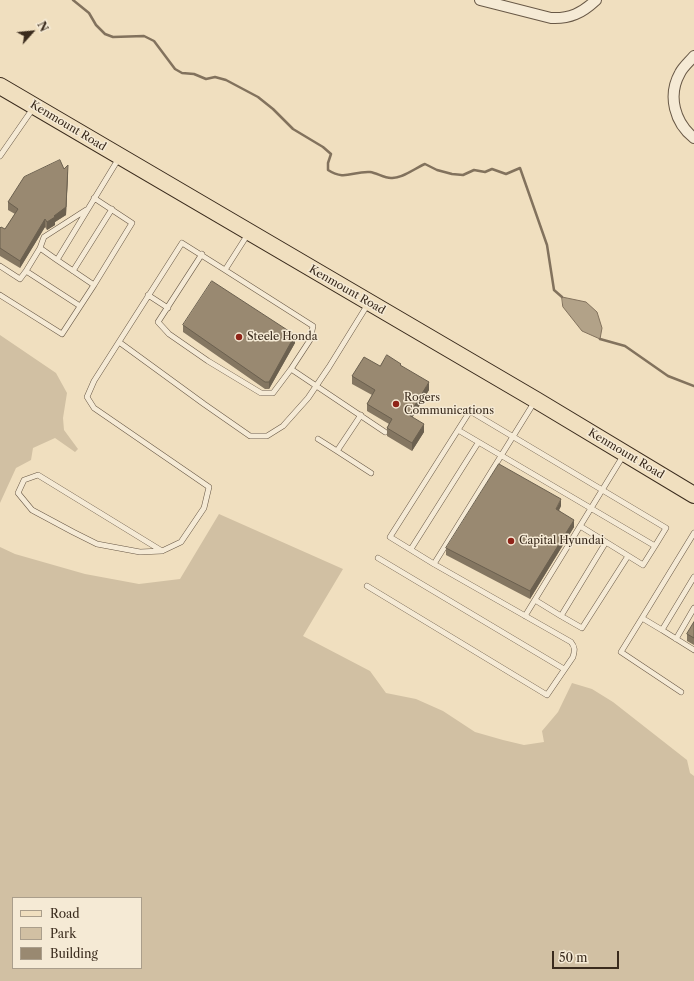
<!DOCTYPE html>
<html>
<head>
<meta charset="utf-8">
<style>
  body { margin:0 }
  #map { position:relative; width:694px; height:981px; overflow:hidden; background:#f0dfbf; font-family:"Libre Caslon Text",serif }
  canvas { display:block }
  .legend { position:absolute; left:12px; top:897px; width:130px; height:72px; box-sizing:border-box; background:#f5ead5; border:1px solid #aa9e8b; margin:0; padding:5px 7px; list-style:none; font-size:12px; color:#3a2b1d }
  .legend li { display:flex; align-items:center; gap:8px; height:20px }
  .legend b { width:20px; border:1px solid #aa9e8b }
  .north { position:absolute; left:12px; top:12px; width:40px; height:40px; -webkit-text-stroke:3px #f5ead5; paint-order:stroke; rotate:63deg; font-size:11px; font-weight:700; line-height:16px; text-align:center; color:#3a2b1d }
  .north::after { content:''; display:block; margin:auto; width:14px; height:18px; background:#3a2b1d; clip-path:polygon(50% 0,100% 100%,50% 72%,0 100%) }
  .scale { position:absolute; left:552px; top:951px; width:67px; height:18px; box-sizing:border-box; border:2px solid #3a2b1d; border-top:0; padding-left:5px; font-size:12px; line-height:14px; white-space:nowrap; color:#3a2b1d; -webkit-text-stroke:3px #f5ead5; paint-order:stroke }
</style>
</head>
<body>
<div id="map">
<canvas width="694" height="981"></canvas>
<ul class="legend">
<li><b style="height:5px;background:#f0dfbf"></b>Road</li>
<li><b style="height:11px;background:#d1c0a3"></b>Park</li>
<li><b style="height:11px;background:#998971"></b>Building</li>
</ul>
<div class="north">N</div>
<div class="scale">50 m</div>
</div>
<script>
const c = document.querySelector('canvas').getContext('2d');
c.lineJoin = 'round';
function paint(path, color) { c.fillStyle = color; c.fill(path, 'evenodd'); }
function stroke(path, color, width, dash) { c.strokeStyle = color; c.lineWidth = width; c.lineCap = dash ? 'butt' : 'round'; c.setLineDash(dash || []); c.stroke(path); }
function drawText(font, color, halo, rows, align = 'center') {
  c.font = font + ' "Libre Caslon Text",serif'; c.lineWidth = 3; c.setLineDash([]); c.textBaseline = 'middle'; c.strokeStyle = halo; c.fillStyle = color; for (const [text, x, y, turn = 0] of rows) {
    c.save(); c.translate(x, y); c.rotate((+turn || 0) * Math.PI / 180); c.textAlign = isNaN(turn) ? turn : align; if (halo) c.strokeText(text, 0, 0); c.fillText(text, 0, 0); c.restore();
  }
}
const green = new Path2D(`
  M0,335L56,373L67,393L63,418L64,430L78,449L75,452L55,438L33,448L31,460L16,468L0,503Z
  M219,514L343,569L303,636L370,671L386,693L416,699L443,711L475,732L503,740L524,745L544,742L542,731L558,712L572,683L592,689L613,702L687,760L690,773L694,776V981H0V547L15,554L85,574L139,584L180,579ZM13,898H141V968H13Z`);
const water = new Path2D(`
  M562,297L586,302L597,312L602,328L600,339L582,331L563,307Z`);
const stream = new Path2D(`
  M73,0L89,13L96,25L105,34L113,37L144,36L154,41L175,69L182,73L194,74L206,79L215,77L226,80L258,97L273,109L293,129L323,147L331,154L328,163V170C345,181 352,171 370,172C377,173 384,178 391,178C402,179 415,168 425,164L437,170L452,174L463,175L474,170L485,172L492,169L506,174L520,168L547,245L554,290L562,297
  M600,339L625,346L668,376L694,386`);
const service = new Path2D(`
  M0,156L34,107
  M94,198L132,223L94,285L57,260L119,158
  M40,248L44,237L86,210
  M202,254L158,322L169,334L208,361L261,393H273L291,369L385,432
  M57,260L40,248L26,271L80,306
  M0,266L20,279L26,271
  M225,270L313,326L310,340L291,369
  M73,271L112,209
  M0,295L62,334L94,285
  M148,295L168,308
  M119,342L204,404L250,436H267L283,426L308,398L329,367L368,304
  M318,439L337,451L361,415
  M337,451L371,473
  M580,526L643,565L655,546
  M694,533L642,618L662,630L694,577
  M411,549L478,443
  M162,551L140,552L97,544L73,532L32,510L18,493L24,480L38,475L162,551L181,542L204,508L209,487L94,408L87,397L94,381L182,243L225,270L248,234
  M378,558L564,669
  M434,564L535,401
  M367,586L547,695L573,657C575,650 575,647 571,642L434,564L390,537L470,411L666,528L655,546L458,430
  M535,600L561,616L606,542
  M525,616L623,456
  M561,616L582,628L628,556
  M642,618L621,652L681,692
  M662,630L694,650
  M676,639L694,608`);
const minor = new Path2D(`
  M480,0L551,18C570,19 582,13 596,0
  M694,56C689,62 683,67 680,73C667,96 675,123 694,138`);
const primary = new Path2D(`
  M0,86L536,400L694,495`);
const wall = new Path2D(`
  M68,172L66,215L55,222V225L47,230L45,227L20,268L0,256V228L5,229L15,214L8,210V202Z
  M183,325L295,343L269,389H265L183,332Z
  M380,366H401L429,390L412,417L424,432L412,451L387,436V428L389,424L367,411V404L372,395L352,384V376Z
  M561,506L559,510L574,527L530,599L446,555V548Z
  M694,622V645L687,641V634Z`);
const shadedWall = new Path2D(`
  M68,172L66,215L55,222V225L47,230V222L54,216Z
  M45,219V227L20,268V261Z
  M295,335V343L269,389V382Z
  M429,382V390L409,423V415Z
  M424,424V432L412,451V443Z
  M561,499V506L556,516V509Z
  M574,520V527L530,599V591Z`);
const building = new Path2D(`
  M60,160L64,169L68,165L66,207L54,216L55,217L47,222L45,219L20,261L0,248V228L1,227L5,229L18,209L8,202L24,177Z
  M212,281L295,335L269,382H265L183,325Z
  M387,355L401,364L400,365L429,382L409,415L424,424L412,443L387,428L392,419L367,404L375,390L352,376L364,357L380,366Z
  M499,464L561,499L556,509L574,520L530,591L446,548Z
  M694,622V638L687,634Z`);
const markers = [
  [239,337,4,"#8f2418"],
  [396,404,4,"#8f2418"],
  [511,541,4,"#8f2418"]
];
const streetNames = [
  ["Kenmount Road",68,126,31],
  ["Kenmount Road",347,290,30],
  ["Kenmount Road",626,454,31]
];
const poiNames = [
  ["Steele Honda",247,337],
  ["Rogers",404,398],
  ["Communications",404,411],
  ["Capital Hyundai",519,541]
];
paint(green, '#d1c0a3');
paint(water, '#b2a288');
stroke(water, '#82725d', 1);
stroke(stream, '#82725d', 2.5);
stroke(service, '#685846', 6);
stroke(minor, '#685846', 12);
stroke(primary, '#3a2b1d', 18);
stroke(service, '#f5ead5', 5);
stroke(minor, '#f5ead5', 10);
stroke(primary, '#f0dfbf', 16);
paint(wall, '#847661');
paint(shadedWall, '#6b604f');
paint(building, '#998971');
stroke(building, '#6b604f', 1);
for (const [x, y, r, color] of markers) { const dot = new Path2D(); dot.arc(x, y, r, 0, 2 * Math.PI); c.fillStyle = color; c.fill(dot); stroke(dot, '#f5ead5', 1.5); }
drawText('11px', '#3a2b1d', '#f5ead5', streetNames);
drawText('11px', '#3a2b1d', '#f5ead5', poiNames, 'left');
</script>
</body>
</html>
